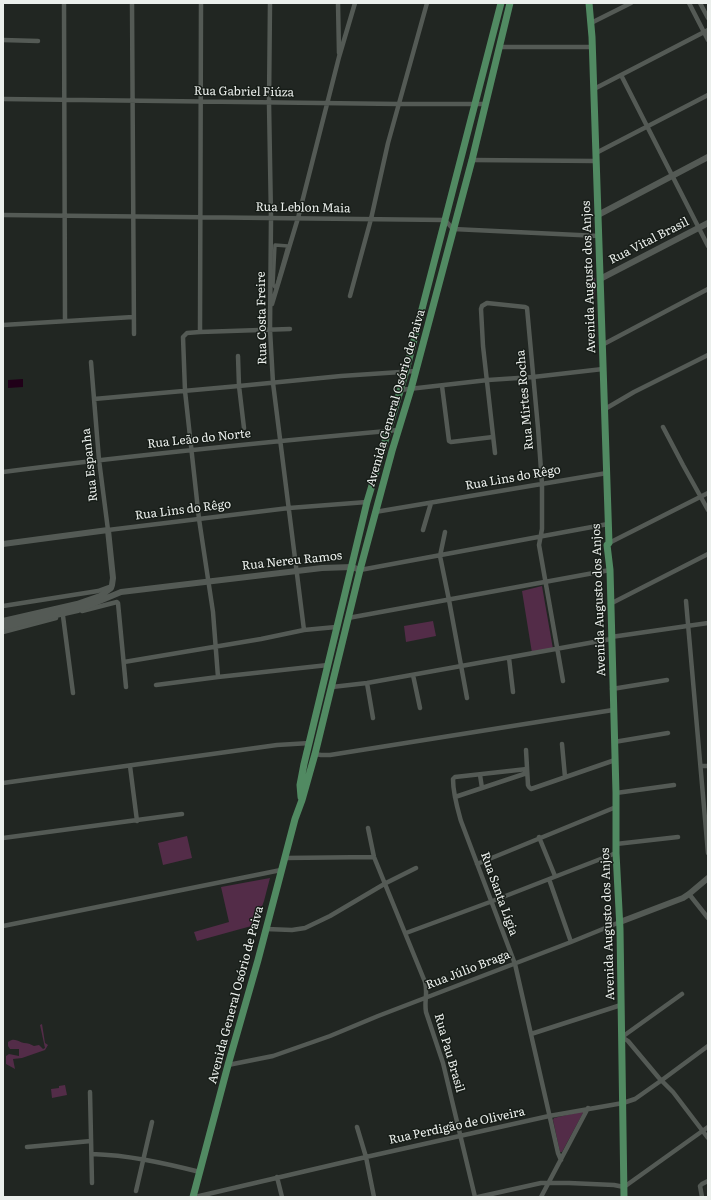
<!DOCTYPE html>
<html>
<head>
<meta charset="utf-8">
<style>
  body { margin:0 }
  #map { position:relative; width:711px; height:1200px; overflow:hidden; background:#212622; font-family:Literata,serif }
  canvas { display:block }
  .frame { position:absolute; inset:0; border:4px solid #ebefec; pointer-events:none }
</style>
</head>
<body>
<div id="map">
<canvas width="711" height="1200"></canvas>
<div class="frame"></div>
</div>
<script>
const c = document.querySelector('canvas').getContext('2d');
c.lineJoin = 'round';
function paint(path, color) { c.fillStyle = color; c.fill(path, 'evenodd'); }
function stroke(path, color, width, dash) { c.strokeStyle = color; c.lineWidth = width; c.lineCap = dash ? 'butt' : 'round'; c.setLineDash(dash || []); c.stroke(path); }
function drawText(font, color, halo, rows, align = 'center') {
  c.font = font + ' Literata,serif'; c.lineWidth = 3; c.setLineDash([]); c.textBaseline = 'middle'; c.strokeStyle = halo; c.fillStyle = color; for (const [text, x, y, turn = 0] of rows) {
    c.save(); c.translate(x, y); c.rotate((+turn || 0) * Math.PI / 180); c.textAlign = isNaN(turn) ? turn : align; if (halo) c.strokeText(text, 0, 0); c.fillText(text, 0, 0); c.restore();
  }
}
const green = new Path2D(`
  M587,278H595V299H588Z
  M542,586L553,649L532,653L522,591Z
  M433,621L436,636L406,642L404,626Z
  M187,836L192,858L163,865L158,843Z
  M270,878L264,901L255,925L197,941L194,932L229,922L221,887Z
  M42,1024L45,1043L48,1045L45,1050L22,1058L13,1059L15,1069L6,1064V1056L9,1054L19,1056V1049H10L8,1046V1042C15,1037 18,1042 24,1043C28,1043 30,1044 34,1046L39,1045L43,1049L45,1048L40,1025Z
  M65,1085L67,1095L52,1098L51,1089L59,1088V1086Z
  M584,1111L562,1152H560L553,1120L554,1118Z`);
const water = new Path2D(`
  M23,379V387L8,388V380Z`);
const pedestrian = new Path2D(`
  M275,245L288,246L277,285L275,287L273,285Z`);
const minor = new Path2D(`
  M64,3L65,320
  M132,3L134,334
  M270,3L269,103L271,218L270,330L273,383L304,630
  M338,3L339,53
  M689,3L708,40
  M700,3L708,18
  M591,23L631,3
  M3,40L38,41
  M500,47H592
  M621,75L708,246
  M594,89L708,30
  M3,99L399,104H486
  M596,153L708,95
  M472,160L596,161
  M3,215L445,220L453,229L599,236
  M350,296L371,219L388,143L427,3
  M272,304L298,218L339,57L355,3
  M3,325L133,317
  M200,332L201,3
  M602,345L708,289
  M238,356L239,386L244,428
  M91,362L99,460L108,530L289,508L367,502
  M442,386L449,441L451,442L493,437
  M400,390L488,380L533,377L603,369
  M94,399L239,386L341,376L416,371
  M605,409L634,392L708,355
  M663,427L683,465L708,510
  M495,453L483,346L481,309L482,306L487,303L525,307L527,308L538,428L542,484V529L539,545L563,681
  M3,472C134,455 266,442 398,430
  M375,512L607,473
  M423,530L431,503
  M445,532L440,556L449,600L467,698
  M609,543L708,493
  M360,570L608,524
  M686,601L708,853
  M610,604L708,554
  M3,606L98,591L109,587
  M82,611L117,602L118,603L126,687
  M63,616L73,693
  M348,618L610,570
  M3,632L56,618
  M611,637L708,623
  M509,658L513,692
  M124,662L261,639L304,630L336,627
  M413,675L420,708
  M218,677L213,612L199,519L185,391L183,337L187,333L200,332L290,329
  M367,683L373,718
  M156,685L218,677L328,665
  M332,687L367,683L611,639
  M612,689L667,680
  M614,742L668,733
  M562,744L565,777
  M526,750L528,785L529,787L531,789L615,760
  M315,754L321,755H330L613,710
  M130,766L137,821
  M701,766H708
  M527,769L455,777L453,779C453,794 457,807 461,821L515,964L558,1153L561,1160
  M480,775L482,788
  M3,783L277,745L310,743
  M616,793L674,785
  M455,797L527,773
  M368,828L374,857L425,982C428,994 424,1000 426,1012L443,1063L475,1197
  M539,837L555,876
  M3,838L182,814
  M616,844L678,837
  M284,858L374,857
  M477,864L616,807
  M549,879L571,942
  M689,894L708,918
  M3,926L281,870
  M266,929L292,930L305,928L330,916L386,883L416,868
  M406,933L490,902L616,853
  M682,994L622,1037L628,1041L659,1078L673,1092L708,1138
  M531,1034L621,1005
  M228,1065L273,1056L330,1036L378,1016L571,942L620,922
  M90,1092L92,1183
  M357,1127L366,1157L374,1197
  M27,1147L91,1141
  M92,1154C128,1155 164,1163 200,1172
  M277,1177L282,1197
  M136,1191L152,1122
  M195,1197L366,1157L549,1116L623,1103L635,1099L662,1080L708,1046
  M478,1197L541,1183H569L614,1185L624,1187L708,1127
  M541,1197L588,1108
  M702,1197L700,1186L702,1184L708,1181`);
const tertiary = new Path2D(`
  M598,215L708,157
  M600,279L708,223
  M3,544L108,530L113,578L112,585L111,588L100,596L77,604L3,621
  M3,627L78,610L121,592L322,568L352,567L360,570
  M620,922L683,898L689,894L708,878`);
const primary = new Path2D(`
  M589,3L592,37L609,543L607,545L610,570L616,793V853L620,929L624,1197
  M301,797L300,785L304,764L367,502L406,371L501,3
  M193,1197L228,1065L258,960L295,819L302,800L315,754L360,570L392,451L411,389L472,160L510,3`);
const streetNames = [
  ["Rua Gabriel Fiúza",244,92,1],
  ["Rua Leblon Maia",303,208,1],
  ["Rua Vital Brasil",649,241,-27],
  ["Avenida Augusto dos Anjos",589,277,-92],
  ["Rua Costa Freire",262,318,-91],
  ["Avenida General Osório de Paiva",396,398,-74],
  ["Rua Mirtes Rocha",525,400,-95],
  ["Rua Leão do Norte",199,439,-6],
  ["Rua Espanha",90,465,-96],
  ["Rua Lins do Rêgo",513,478,-10],
  ["Rua Lins do Rêgo",183,510,-7],
  ["Rua Nereu Ramos",292,561,-6],
  ["Avenida Augusto dos Anjos",599,600,-92],
  ["Rua Santa Lígia",499,894,70],
  ["Avenida Augusto dos Anjos",608,924,-92],
  ["Rua Júlio Braga",468,970,-21],
  ["Avenida General Osório de Paiva",236,995,-75],
  ["Rua Pau Brasil",449,1053,74],
  ["Rua Perdigão de Oliveira",457,1126,-12]
];
paint(green, '#532c48');
paint(water, '#200018');
stroke(pedestrian, '#545a55', 3.5);
stroke(minor, '#545a55', 4.5);
stroke(tertiary, '#545a55', 6);
stroke(primary, '#518a62', 7);
drawText('12px', '#ebefec', '#171d18', streetNames);
</script>
</body>
</html>
